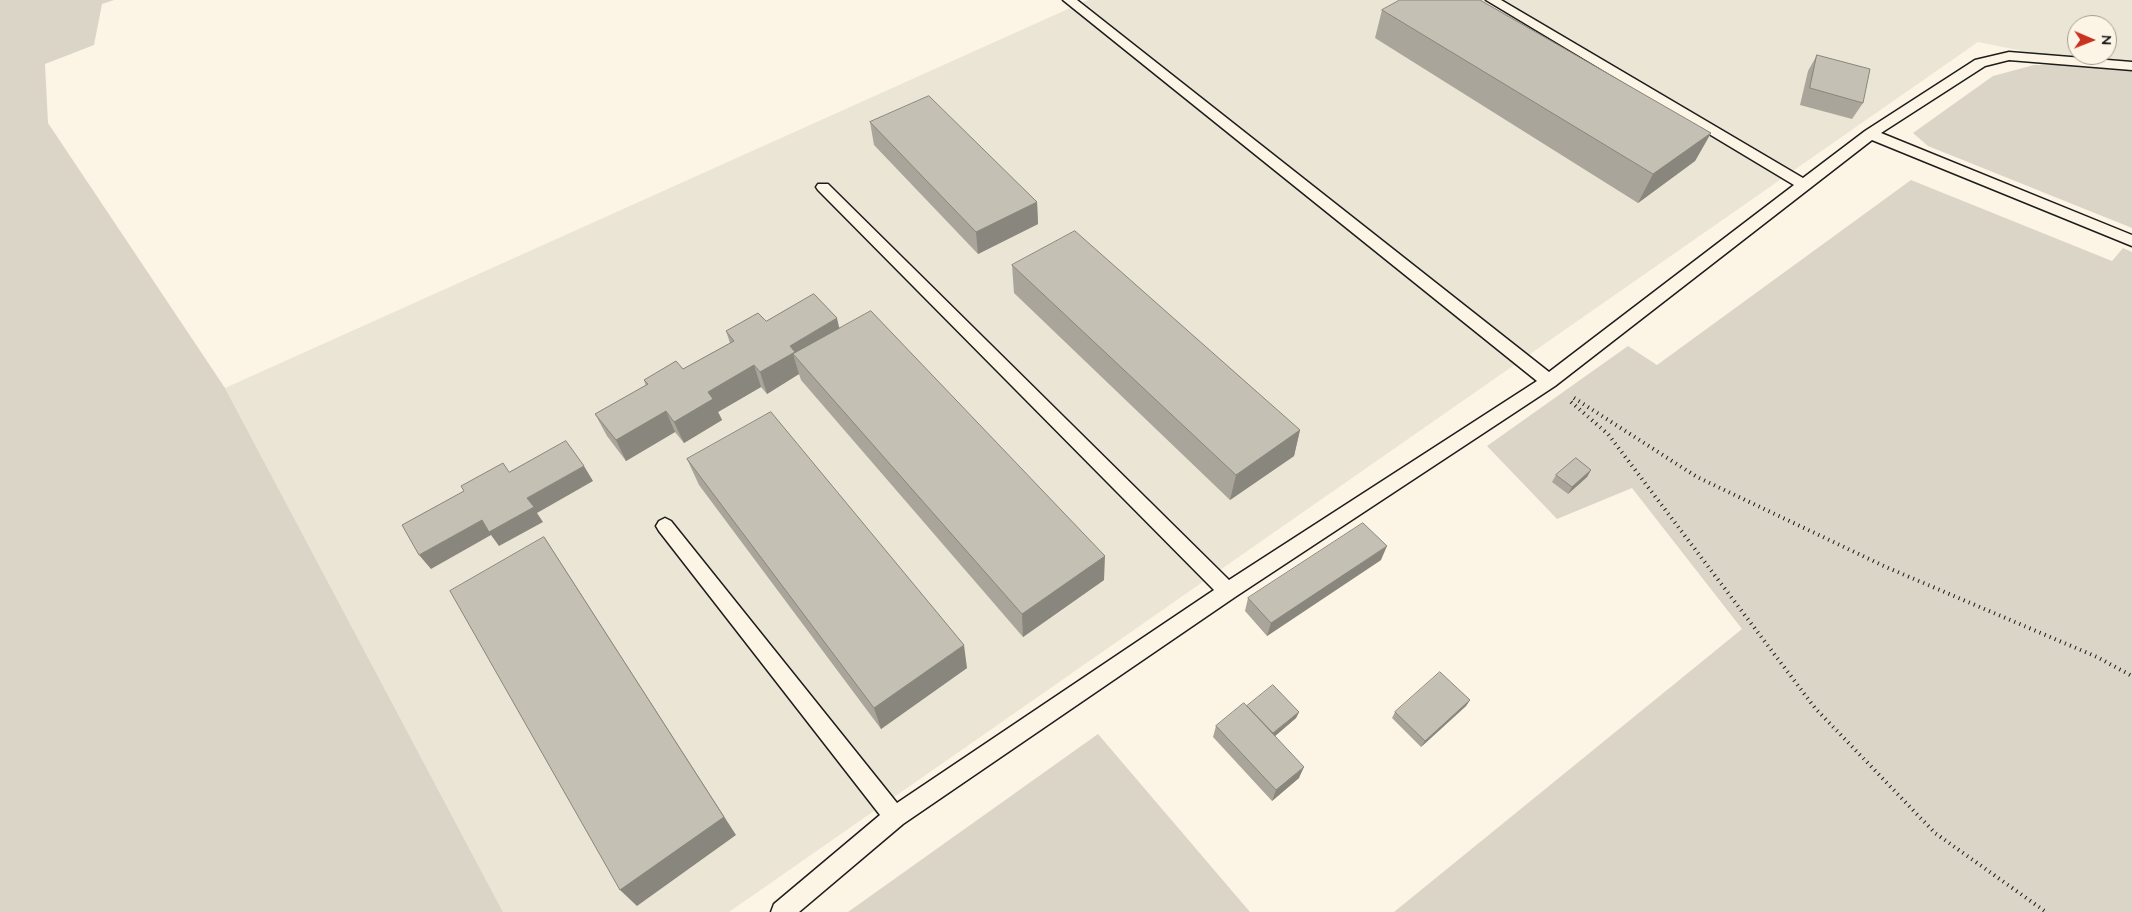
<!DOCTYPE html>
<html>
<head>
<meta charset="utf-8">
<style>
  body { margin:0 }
  #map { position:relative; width:2132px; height:912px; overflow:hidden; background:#fcf5e5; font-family:"Architects Daughter",sans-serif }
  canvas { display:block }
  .north { position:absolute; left:2067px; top:15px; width:50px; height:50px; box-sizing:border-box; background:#fcf5e5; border:1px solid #a29e95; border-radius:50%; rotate:91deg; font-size:14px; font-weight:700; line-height:20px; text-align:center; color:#1c1c1c }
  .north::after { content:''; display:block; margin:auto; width:18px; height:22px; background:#c8321e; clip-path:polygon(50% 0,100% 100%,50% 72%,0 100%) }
</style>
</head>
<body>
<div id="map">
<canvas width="2132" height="912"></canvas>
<div class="north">N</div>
</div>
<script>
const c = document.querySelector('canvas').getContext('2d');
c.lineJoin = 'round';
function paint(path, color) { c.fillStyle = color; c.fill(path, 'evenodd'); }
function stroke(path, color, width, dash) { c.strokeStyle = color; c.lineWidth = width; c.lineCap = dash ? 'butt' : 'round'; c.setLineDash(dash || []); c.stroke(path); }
const built = new Path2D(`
  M1088,0H2132V73L1978,42L729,912H503L225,388ZM2077,25H2107V55H2077Z`);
const green = new Path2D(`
  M0,0H114L102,4L94,45L45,64L48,123L225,388L503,912H0Z
  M2034,65H2075L2132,71V228L1928,146L1913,133L1993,76Z
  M1911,180L2112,261L2123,248L2132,252V912H1394L1742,629L1632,488L1557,519L1487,446L1628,346L1657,365Z
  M1098,734L1250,912H848Z`);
const path = new Path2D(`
  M1574,398L1697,477L1886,567L2097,657L2132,676
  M1571,402L1608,434L1815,708L1935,833L2046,912`);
const lane = new Path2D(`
  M1063,0H1077L1549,372L1794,185L1486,0H1501L1803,178L1865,131L1975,60L2009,52L2132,62V70L2009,60L1985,66L1881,133L2132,235V246L1872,140L1555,386L1235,597L903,824L799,912H771L774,904L880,815L659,531L656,526L659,521L665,518L671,521L897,803L1214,590L818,190L816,187L818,184H828L1229,580L1537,381Z`);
const wall = new Path2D(`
  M1382,10L1711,133L1695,161L1638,203L1375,38Z
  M1817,55L1863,103L1852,119L1800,105L1808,71Z
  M870,122L1037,202L1038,224L978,254L874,145Z
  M1012,265L1300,430L1294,456L1230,500L1014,293Z
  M766,321L840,328L1104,580L1023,637L801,380L799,374L767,394L761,387L718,412L722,420L684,443L675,432L626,461L607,436L595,414L646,386L644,380L683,369L730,343L726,331Z
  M687,459L967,668L881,729L699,485Z
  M1591,470L1587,477L1568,494L1552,482L1556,475Z
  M1381,560L1267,636L1245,611L1248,598Z
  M1470,700L1466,706L1421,747L1392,718L1395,712Z
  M1299,712L1296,718L1275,736L1299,778L1272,801L1213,737L1216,726Z`);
const shadedWall = new Path2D(`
  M1711,133L1695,161L1638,203L1653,174Z
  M1037,202L1038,224L978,254L976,232Z
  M837,318L842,340L793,354L799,374L767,394L760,372L790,346Z
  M754,365L761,387L718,412L722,420L684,443L674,422L708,392Z
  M666,411L675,432L626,461L616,440Z
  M1300,430L1294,456L1230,500L1236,475Z
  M584,466L593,481L537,513L543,522L499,546L491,535L431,569L419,555L482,520L527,498Z
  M1591,470L1587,477L1568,494L1572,487Z
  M544,537L736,835L637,906L620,890Z
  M1387,546L1381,560L1267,636L1271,623Z
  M1105,556L1104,580L1023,637L1022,614Z
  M964,645L967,668L881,729L874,708Z
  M1470,700L1466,706L1421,747L1425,741Z
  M1299,712L1296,718L1267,743L1269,737Z
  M1304,767L1299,778L1272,801L1276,790Z`);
const building = new Path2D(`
  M1400,0H1480L1711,133L1653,174L1382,10Z
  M1817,55L1870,69L1863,103L1810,88Z
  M929,96L1037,202L976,232L870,122Z
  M1075,231L1300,430L1236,475L1012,265Z
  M814,294L837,318L790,346L795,352L760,372L754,365L708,392L713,399L674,422L666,411L616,440L595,414L648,384L644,380L676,361L683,369L734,341L726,331L758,313L766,321Z
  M871,311L1105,556L1022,614L793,354Z
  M771,412L964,645L874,708L687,459Z
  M566,441L584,466L527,498L534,507L489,532L482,520L419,555L402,525L464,491L461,486L503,463L509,472Z
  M1576,458L1591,470L1572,487L1556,475Z
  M1363,523L1387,546L1271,623L1248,598Z
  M544,537L724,817L620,890L450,591Z
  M1440,672L1470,700L1425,741L1395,712Z
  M1273,685L1299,712L1273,733L1247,706Z
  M1244,703L1304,767L1276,790L1216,726Z`);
paint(built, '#ebe5d6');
paint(green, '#dbd5c8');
stroke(lane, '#1c1c1c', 3);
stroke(path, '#1c1c1c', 4, [1, 4.5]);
paint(lane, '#fcf5e5');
paint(wall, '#a9a59a');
paint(shadedWall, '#89867d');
paint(building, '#c4c0b3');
stroke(building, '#89867d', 1);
</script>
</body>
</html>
